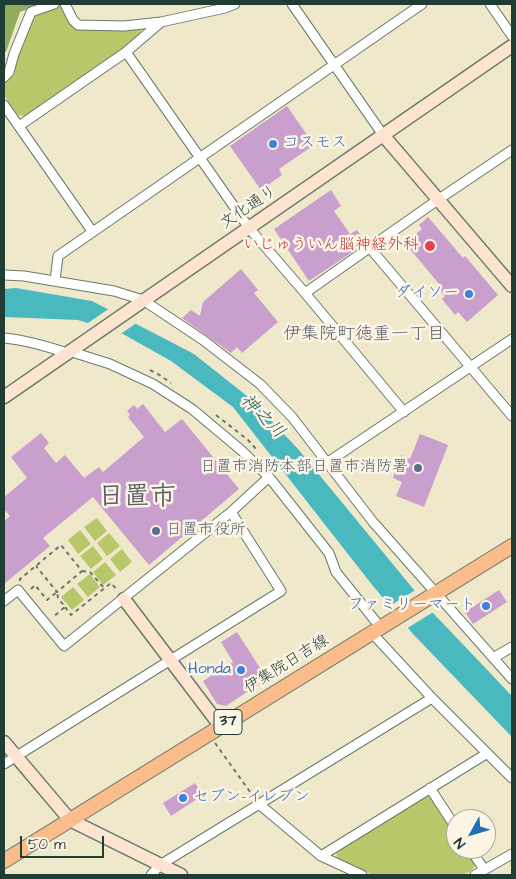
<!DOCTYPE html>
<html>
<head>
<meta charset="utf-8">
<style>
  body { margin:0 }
  #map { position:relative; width:516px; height:879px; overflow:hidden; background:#efe8cb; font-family:"Architects Daughter",sans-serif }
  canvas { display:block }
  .frame { position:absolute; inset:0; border:5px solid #1f3d34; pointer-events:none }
  .north { position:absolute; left:446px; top:809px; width:50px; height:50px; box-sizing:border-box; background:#fcf5e5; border:1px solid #a4ab9e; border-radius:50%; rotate:231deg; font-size:14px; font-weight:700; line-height:20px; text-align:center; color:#1f3d34 }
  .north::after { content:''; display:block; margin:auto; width:18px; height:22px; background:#1f6fb2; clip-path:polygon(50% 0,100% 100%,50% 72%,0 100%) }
  .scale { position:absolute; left:20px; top:836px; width:84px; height:22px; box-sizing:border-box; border:2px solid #1f3d34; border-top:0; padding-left:6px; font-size:15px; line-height:18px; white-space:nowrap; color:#1f3d34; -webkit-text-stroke:4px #fcf5e5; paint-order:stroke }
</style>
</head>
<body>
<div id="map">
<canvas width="516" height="879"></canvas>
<div class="frame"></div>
<div class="north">N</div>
<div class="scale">50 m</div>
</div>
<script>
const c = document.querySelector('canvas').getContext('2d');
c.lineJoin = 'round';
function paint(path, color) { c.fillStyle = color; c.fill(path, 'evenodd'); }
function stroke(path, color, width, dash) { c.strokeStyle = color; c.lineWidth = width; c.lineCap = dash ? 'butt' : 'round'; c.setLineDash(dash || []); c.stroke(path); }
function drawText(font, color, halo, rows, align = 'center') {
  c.font = font + ' "Architects Daughter","Klee One",sans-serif'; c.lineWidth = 5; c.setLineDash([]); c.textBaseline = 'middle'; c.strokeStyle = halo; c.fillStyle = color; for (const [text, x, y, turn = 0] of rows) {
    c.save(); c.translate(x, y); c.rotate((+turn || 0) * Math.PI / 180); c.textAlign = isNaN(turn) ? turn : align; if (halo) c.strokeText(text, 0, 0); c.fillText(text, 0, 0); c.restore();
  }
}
const green = new Path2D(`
  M59,5C67,13 67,22 76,29H140L143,34L25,116L18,115L4,95V83L14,75L18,55L36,13Z
  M97,518L107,531L95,541L84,527Z
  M80,530L91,544L78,554L68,540Z
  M109,533L120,546L107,556L97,543Z
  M93,546L103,559L91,569L80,556Z
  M122,549L132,562L120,572L110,559Z
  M105,562L116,575L103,585L93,572Z
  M90,574L100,587L88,597L77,584Z
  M73,587L84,600L72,610L61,597Z
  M427,796L432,797L456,835V849H465L475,865C472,873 465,874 457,875H373L337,858L336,852Z`);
const forest = new Path2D(`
  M4,4H42L20,12L6,52H4Z`);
const water = new Path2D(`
  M16,288L92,301L194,354L252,400L298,449L433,613L512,696V737L413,634L369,581L233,407L171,361L123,334L78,320L4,317V289Z`);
const pier = new Path2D(`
  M110,308L138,322L119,335L85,325Z
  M417,589L435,611L406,629L388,607Z`);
const building = new Path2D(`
  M287,106L314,145L279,169L282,175L261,190L230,146Z
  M331,190L341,206L334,211L350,234L357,230L366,243L309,281L274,229Z
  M428,217L463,258L465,256L498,295L467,322L458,312L455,315L442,299L445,296L436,286L439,284L405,243L422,229L419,225Z
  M241,269L258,290L254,293L278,322L242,353L237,347L231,353L182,318L191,310L200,316L203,302Z
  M143,404L165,432L182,419L239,489L149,565L93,497L43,538L50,546L4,584V521L10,516L4,509V497L27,478L11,457L41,433L49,443L44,448L56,463L65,455L84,478L99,467L103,472L144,437L128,417L130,415L127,411L134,405L137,409Z
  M420,434L448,445L424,507L396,496L402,482L393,478L401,455L410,459Z
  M499,590L507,602L473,624L465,612Z
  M237,632L267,679L226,706L217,704L203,681L233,662L221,642Z
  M195,783L203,795L171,816L163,803Z`);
const path = new Path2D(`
  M150,370L158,374L171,383
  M216,415L248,440L256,449
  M82,571L90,572L104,588
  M20,581V579L61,545L82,571L57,592L36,566
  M31,589L35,585L47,600L57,592L58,598L65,607L53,617
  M65,607L71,615L111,583L118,591
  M215,743L253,796`);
const street = new Path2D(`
  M65,4L73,20L78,25L124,26L161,22
  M292,4L383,135
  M490,4L512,36
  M126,52L161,22L225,8L235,4
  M4,77L9,72L14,54L31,12L54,4
  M4,105L92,231
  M19,126L126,52L249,228L305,293L404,412
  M370,248L512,416
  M4,275L24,276L114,291L143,300L203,340L260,384L292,417L373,522L512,679
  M55,281L58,256L422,4
  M305,293L439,199L512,150
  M4,338C26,340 46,346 67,353
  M69,351L110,364L153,384L192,409L241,450L269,477L329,553L336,572L381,628
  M328,462L512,339
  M4,601L18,590L64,646L231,512L269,477
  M372,633L432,698L512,778
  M493,658L512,647
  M4,764L281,591L231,512
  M430,788L456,828
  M259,804L321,856L362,875
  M470,849L484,869
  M321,856L486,754
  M151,875L160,865L432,698
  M475,875L512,854`);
const secondary = new Path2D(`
  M383,135L512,286
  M4,397L512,46
  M124,599L221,727
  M4,742L70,820L181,875`);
const primary = new Path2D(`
  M4,861L512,546`);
const markers = [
  [273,144,5,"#3f7fe0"],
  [430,246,6,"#e0444e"],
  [469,294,5,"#3f7fe0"],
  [418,468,5,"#5c6f8a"],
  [156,531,5,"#5c6f8a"],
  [486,606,5,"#3f7fe0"],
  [241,670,5,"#3f7fe0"],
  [183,798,5,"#3f7fe0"]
];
const shields = [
  [228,722,28]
];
const shieldNames = [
  ["37",228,722]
];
const shopNames = [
  ["コスモス",283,144,"left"],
  ["ダイソー",459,294],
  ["ファミリーマート",476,606],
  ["Honda",231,670],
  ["セブン-イレブン",193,798,"left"]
];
const streetNames = [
  ["文化通り",249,208,-34],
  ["伊集院日吉線",287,665,-32]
];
const healthNames = [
  ["いじゅういん脳神経外科",419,246]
];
const serviceNames = [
  ["日置市消防本部日置市消防署",408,468],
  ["日置市役所",166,531,"left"]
];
const neighbourhoodNames = [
  ["伊集院町徳重一丁目",364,335]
];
const waterNames = [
  ["神之川",262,417,45]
];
const townNames = [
  ["日置市",137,499]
];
paint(green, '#b8c76a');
paint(forest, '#92ac5e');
paint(water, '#4ab9bf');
paint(pier, '#efe8cb');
paint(building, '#c99fcd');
stroke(street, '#687969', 11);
stroke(secondary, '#687969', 15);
stroke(primary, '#687969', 16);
stroke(path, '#687969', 2, [4, 4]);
stroke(street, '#fff', 9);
stroke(secondary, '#fde4d0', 12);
stroke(primary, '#f9bc8a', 14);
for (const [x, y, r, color] of markers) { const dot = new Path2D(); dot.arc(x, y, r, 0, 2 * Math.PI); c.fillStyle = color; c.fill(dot); stroke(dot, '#fcf5e5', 2); }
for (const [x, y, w] of shields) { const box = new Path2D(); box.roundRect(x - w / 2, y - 12.5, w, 25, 4); c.fillStyle = '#fcf5e5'; c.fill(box); stroke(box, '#1f3d34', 1); }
drawText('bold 15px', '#1f3d34', null, shieldNames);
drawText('16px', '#366cbe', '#fcf5e5', shopNames, 'right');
drawText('16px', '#1f3d34', '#fcf5e5', streetNames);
drawText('16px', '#be3a42', '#fcf5e5', healthNames, 'right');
drawText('16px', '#4e5e75', '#fcf5e5', serviceNames, 'right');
drawText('18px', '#5a5f6a', '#fcf5e5', neighbourhoodNames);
drawText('italic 18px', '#2a5c57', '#fcf5e5', waterNames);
drawText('bold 26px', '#5a5f6a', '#fcf5e5', townNames);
</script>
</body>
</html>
